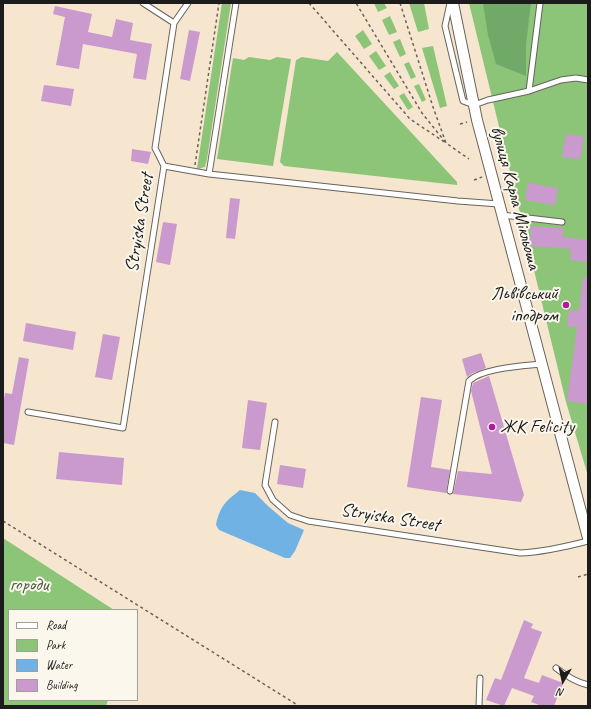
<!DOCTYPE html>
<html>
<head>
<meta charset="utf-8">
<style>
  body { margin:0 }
  #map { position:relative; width:591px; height:709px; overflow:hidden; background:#f6e6cf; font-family:Caveat,sans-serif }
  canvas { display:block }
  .frame { position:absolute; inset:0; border:4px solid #1c1c1c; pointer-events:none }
  .legend { position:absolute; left:8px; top:609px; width:130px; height:92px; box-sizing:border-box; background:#fbf7ec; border:1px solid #a29f99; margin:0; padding:5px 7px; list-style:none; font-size:12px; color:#1c1c1c }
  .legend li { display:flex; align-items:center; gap:8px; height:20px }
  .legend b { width:20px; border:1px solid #a29f99 }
  .north { position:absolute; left:543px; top:661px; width:40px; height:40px; -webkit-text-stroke:3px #fbf7ec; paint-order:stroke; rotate:189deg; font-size:11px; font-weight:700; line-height:16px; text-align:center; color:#1c1c1c }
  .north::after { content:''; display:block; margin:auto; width:14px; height:18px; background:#1c1c1c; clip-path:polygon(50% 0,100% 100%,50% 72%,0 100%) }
</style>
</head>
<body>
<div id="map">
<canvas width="591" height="709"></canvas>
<div class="frame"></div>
<ul class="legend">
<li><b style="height:5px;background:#fff"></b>Road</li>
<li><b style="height:11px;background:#8cc478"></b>Park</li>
<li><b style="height:11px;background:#71b2e5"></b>Water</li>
<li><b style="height:11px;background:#ca99ce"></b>Building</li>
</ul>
<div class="north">N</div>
</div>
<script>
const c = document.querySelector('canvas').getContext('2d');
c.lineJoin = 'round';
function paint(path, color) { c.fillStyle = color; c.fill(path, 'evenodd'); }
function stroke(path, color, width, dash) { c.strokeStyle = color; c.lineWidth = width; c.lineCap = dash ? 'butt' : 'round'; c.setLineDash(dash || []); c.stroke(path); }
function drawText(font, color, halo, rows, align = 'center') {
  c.font = font + ' Caveat,sans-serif'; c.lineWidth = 4; c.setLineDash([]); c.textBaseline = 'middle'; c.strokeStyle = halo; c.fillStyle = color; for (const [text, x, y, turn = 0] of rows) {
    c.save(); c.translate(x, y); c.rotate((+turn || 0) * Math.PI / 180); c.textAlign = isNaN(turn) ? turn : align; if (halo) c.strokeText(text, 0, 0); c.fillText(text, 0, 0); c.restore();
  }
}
const green = new Path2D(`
  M222,3H231L207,159L205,167L197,169Z
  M374,3H384L387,8L378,12Z
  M409,3H424L429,29L418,32Z
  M469,3H588V476L566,402Z
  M390,16L397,32L389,35L382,20Z
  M363,30L372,44L364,49L355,36Z
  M400,39L406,54L400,57L393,42Z
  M433,46L447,106L440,108L422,48Z
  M376,51L386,66L379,70L369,56Z
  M337,52L457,182V185L284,166L280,162L296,60L302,57L328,61Z
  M249,57L270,60L277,57L291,59L273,166L217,159L233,58L244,60Z
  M409,62L416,77L411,79L404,64Z
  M390,72L399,86L394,89L384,76Z
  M419,84L426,100L422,102L414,86Z
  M404,93L413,107L408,110L399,96Z
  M3,538L114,610H9V700H108L106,706H3Z`);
const forest = new Path2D(`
  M483,3H531L526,45V76L496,64L488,35Z`);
const water = new Path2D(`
  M240,490L255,493L268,506L288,523L304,530L295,551L290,558H285L219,530L216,525C220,506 225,502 240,490Z`);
const building = new Path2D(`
  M55,6L92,14L88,32L112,37L116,19L133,23L130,40L152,44L146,80L133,78L137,54L83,44L79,69L56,65L65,17L53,14Z
  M189,30L200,32L190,81L180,79Z
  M44,85L74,89L71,106L41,101Z
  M566,134L584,137L580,159L562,157Z
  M132,149L151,152L148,164L131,161Z
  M528,183L558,188L555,205L525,200Z
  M230,198L240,199L235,239L226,238Z
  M163,222L177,224L170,265L156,262Z
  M531,226L563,228V237L588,240V262L570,260L571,249L530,246Z
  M583,277L588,278V404L567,401L577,327L567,326L569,310L579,311Z
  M26,323L76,332L73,350L23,341Z
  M103,334L120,337L112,380L95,377Z
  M481,353L486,368L473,373L467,377L462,359Z
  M19,357L29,359L14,445L3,443V406L5,393L12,394Z
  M489,376L524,495L521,502L453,494L458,471L492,474L471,391L473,383Z
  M421,397L442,400L431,467L450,470L446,493L407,487Z
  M248,400L267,403L260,450L242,448Z
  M59,452L124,458L122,485L56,479Z
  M280,465L306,469L303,488L277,484Z
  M524,620L533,624L531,628L542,632L524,678L539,683L542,675L563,683L554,706H542L531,702L534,696L512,688L504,706L486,700L495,678L501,680Z`);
const path = new Path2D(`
  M309,3L410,119L446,143L422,113L356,3
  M400,3L433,107L446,143L469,159
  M460,124L467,122
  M195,165L219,3
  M474,180L482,177
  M3,521L299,706
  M578,577L588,574`);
const service = new Path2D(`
  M143,3L174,23
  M450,3L445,26L463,101L474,105L488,100L529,91L561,80L576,78L588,80
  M529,91L540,3
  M164,166L155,148L174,23L188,3
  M209,174L236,3
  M502,215L562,222
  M28,412L123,428L164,166L209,174L458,201L499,204
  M275,422L265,485L273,500L290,515L308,521L520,553C544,552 565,547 588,541
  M450,491L469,381C482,368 523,366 542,364
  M556,668C566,676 575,682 588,685
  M479,706L480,678`);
const minor = new Path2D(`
  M453,3L477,120L588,538`);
const markers = [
  [566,305,4,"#b5179e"],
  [492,427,4,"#b5179e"]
];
const streetNames = [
  ["вулиця Карла Мікльоша",515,198,75],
  ["Stryiska Street",140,223,-81],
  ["Stryiska Street",390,518,9]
];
const poiNames = [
  ["Львівський",558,294],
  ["іподром",558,316],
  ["ЖК Felicity",500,427,"left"]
];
const parkNames = [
  ["городи",29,585]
];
paint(green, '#8cc478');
paint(forest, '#71aa68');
paint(water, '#71b2e5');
paint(building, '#ca99ce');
stroke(service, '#68635b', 7);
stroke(minor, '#68635b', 12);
stroke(path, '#68635b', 1.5, [3, 3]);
stroke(service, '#fff', 5);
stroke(minor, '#fff', 10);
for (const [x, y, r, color] of markers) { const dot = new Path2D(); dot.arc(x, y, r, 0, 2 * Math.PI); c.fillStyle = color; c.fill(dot); stroke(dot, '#fbf7ec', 1.5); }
drawText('19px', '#1c1c1c', '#fbf7ec', streetNames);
drawText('19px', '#1c1c1c', '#fbf7ec', poiNames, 'right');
drawText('19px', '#495f41', '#fbf7ec', parkNames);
</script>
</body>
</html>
